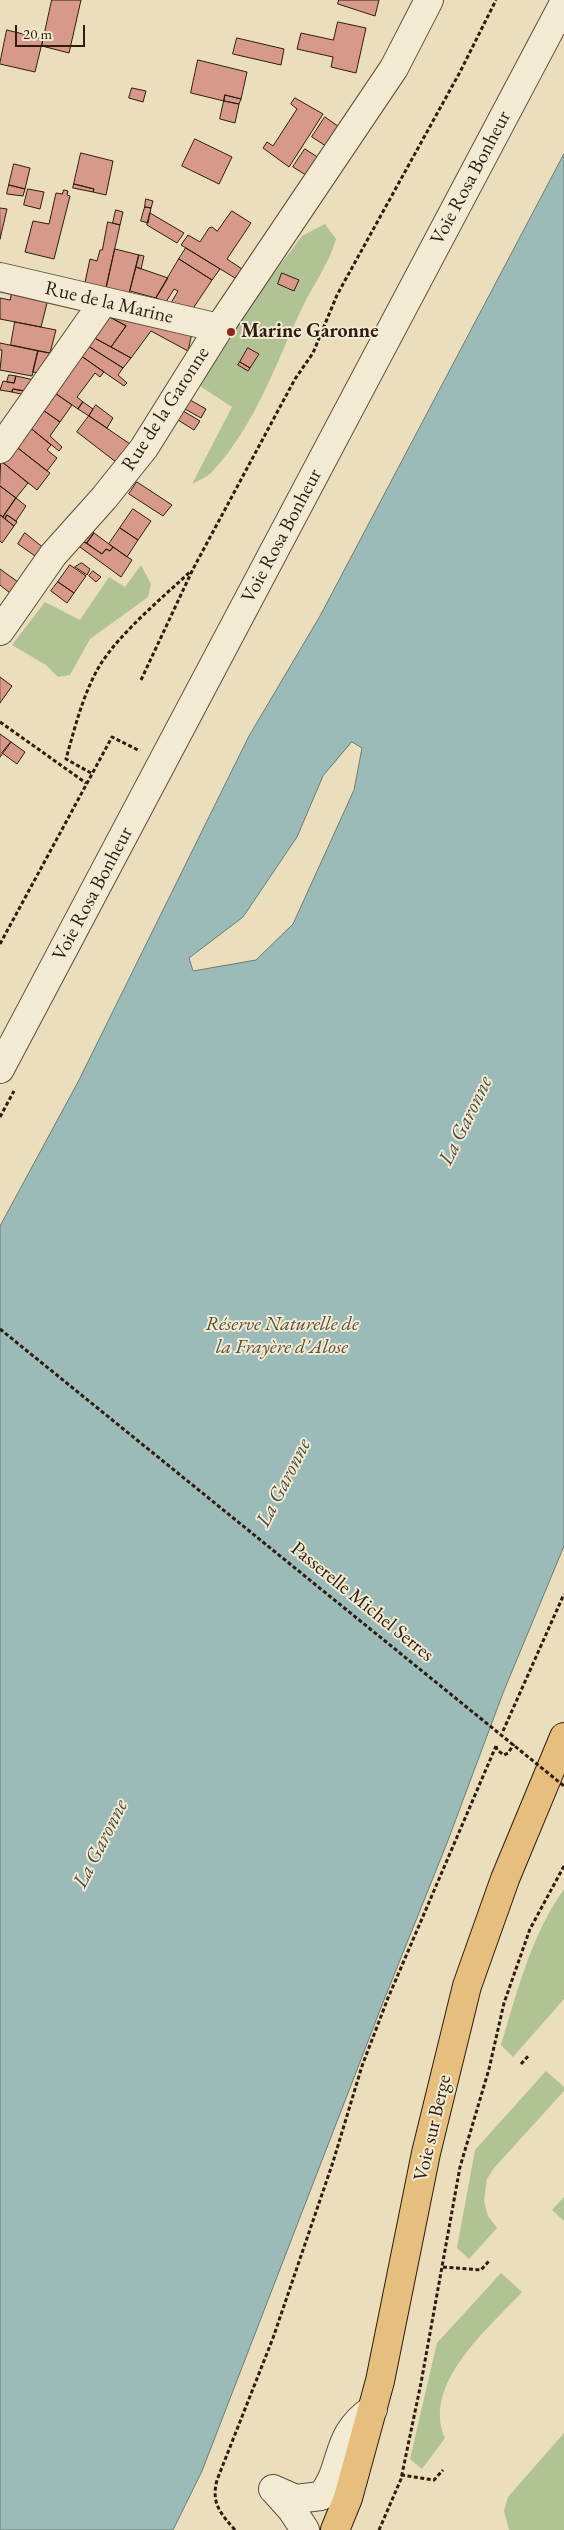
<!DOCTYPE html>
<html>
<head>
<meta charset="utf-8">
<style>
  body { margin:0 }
  #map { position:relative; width:564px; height:2530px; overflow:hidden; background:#ebdebc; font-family:"EB Garamond",serif }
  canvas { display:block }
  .scale { position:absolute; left:15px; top:25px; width:70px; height:22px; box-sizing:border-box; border:2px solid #2f1c0e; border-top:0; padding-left:6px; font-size:15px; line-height:18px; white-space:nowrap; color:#2f1c0e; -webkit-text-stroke:4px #f2ead3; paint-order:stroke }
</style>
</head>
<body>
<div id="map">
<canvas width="564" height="2530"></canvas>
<div class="scale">20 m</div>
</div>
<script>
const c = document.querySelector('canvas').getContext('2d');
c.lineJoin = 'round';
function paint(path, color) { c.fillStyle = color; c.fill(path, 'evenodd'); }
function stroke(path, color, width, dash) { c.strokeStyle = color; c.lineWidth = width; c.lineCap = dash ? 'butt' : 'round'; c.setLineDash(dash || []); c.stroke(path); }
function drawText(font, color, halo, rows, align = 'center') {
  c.font = font + ' "EB Garamond",serif'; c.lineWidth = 4; c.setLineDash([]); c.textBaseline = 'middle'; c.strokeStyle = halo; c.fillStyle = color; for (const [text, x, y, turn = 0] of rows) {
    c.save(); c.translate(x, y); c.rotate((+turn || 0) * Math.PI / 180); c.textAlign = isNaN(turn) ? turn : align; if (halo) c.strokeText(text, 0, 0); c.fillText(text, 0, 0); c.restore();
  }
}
const green = new Path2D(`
  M325,224L336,239C328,266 314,283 302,308C276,363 255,426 212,472C207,477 199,480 192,484L232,407L197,384L226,337L302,236Z
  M141,565L151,584L148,597L90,639L70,675L58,677L46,665L12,645L45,602L80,620L109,577L125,587Z
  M564,1889V1999L513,2057L501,2045C517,1992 531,1936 564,1889Z
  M546,2071L564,2087V2091L494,2168L487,2179L484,2201L488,2216L497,2228L469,2259L457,2248L475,2150Z
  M564,2197V2221L552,2210Z
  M501,2273L522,2292C489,2328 421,2384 445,2438L422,2469L410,2459L437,2343Z
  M564,2433V2530H509L504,2511L508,2497Z`);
const water = new Path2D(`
  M564,154V1546L503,1693L447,1843L382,2005L202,2471L173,2530H0V1226L78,1082L249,736L320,616ZM352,742L362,748L354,790L293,924L256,960L193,971L189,958L243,917L297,837L323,776Z`);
const building = new Path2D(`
  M52,0H81L69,53L42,46Z
  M339,0H379L375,16L338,4Z
  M338,22L366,28L356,73L331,67L333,57L297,49L301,33L333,40Z
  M7,30L43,39L35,72L0,64Z
  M237,38L284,49L281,65L233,54Z
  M198,60L247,72L241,99L225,95L224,101L191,93Z
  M132,88L146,91L143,102L129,98Z
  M225,95L241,99L239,104L224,101Z
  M295,98L323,114L289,167L263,148L267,142L273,146L297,109L291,104Z
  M224,101L239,104L235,123L220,119Z
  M325,117L342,129L329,148L312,137Z
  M195,139L232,157L219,184L182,166Z
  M305,149L322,160L309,177L293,167Z
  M81,153L113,161L106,195L93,192L94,189L74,184Z
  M14,164L30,168L25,189L9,185Z
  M74,184L94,189L93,192L73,188Z
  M9,185L25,189L23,196L7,194Z
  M28,189L44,192L40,209L24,205Z
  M64,190L68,191L67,195L70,196L54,259L25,252L33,221L49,224L56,193L62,194Z
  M146,199L153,201L151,208L145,207Z
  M145,207L151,208L148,223L141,221Z
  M0,208L7,209L0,239Z
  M116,210L123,212L120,225L113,223Z
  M232,211L251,223L227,259L242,269L235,278L181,245L188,235L200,242L209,228L212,227L217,231Z
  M150,213L184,233L177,243L147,225Z
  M108,222L120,225L105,293L84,287L90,259L97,261L100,250H102Z
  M186,248L220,269L212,280L179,259Z
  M115,249L139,255L128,298L105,293Z
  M139,255L144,256L141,269L136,267Z
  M179,259L212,280L192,310L171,303L178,291L174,289L166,302L156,298Z
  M136,267L168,278L156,298L130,291Z
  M282,273L299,280L294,291L278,284Z
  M12,290L48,299L41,327L0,319V298L10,300Z
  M106,315L192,333L188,351L151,331L131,358L111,347L126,326Z
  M106,315L126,326L111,347L91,336Z
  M15,322L56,330L50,353L11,345Z
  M91,336L131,358L123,368L85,344Z
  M0,343L38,351L32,376L0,370L2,350H0Z
  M85,344L123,368L118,375L127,383L124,386L77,353Z
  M248,348L259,354L250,368L240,362Z
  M38,351L60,355L48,375L33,372Z
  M77,353L104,372L100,377L95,373L77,397L83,402L78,409L52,391Z
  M240,362L250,368L248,371L238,365Z
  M9,375L16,376L14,383L7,382Z
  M16,376L43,382L37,393L13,389L12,392L0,390L3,381L14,383Z
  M13,389L37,393L34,397L12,392Z
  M52,391L72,405L60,422L40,408Z
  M190,400L206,409L201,418L185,409Z
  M83,402L93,409L89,416L78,409Z
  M96,405L113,418L107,428L89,416Z
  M40,408L60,422L50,436L62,447L59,451L28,426Z
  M183,411L200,421L194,430L178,420Z
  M89,416L130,444L116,462L77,432Z
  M28,426L51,445L47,450L57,458L47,471L14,445Z
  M14,445L50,473L37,490L1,461Z
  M1,461L28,483L16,498L0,486Z
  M137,482L172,505L163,516L129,494Z
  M0,486L16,498L3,517L0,515Z
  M16,498L26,506L16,521L7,515L5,519L3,517Z
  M133,509L151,521L138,540L120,528Z
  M0,515L14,526L2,543L0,541Z
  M7,515L17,522L14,526L5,519Z
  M120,528L138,540L127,557L109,544Z
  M92,531L94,533L87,543L84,542Z
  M25,533L45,549L38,558L18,544Z
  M94,533L113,547L110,551L106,549L102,554L87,543Z
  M84,542L102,554L106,549L110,551L113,547L132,560L121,577L80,547Z
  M82,563L90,569L87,575L75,567Z
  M70,565L86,576L74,593L58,582Z
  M0,569L18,582L10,593L0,585Z
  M93,571L101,577L96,582L89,576Z
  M58,582L74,593L67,603L51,591Z
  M0,677L12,686L0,703Z
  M0,734L11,742L0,757Z
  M11,742L25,752L17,764L2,753Z`);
const path = new Path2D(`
  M141,680L193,569L295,379L313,353L337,295L460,72L496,0
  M0,722L86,783
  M91,773L66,759C75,727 83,694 100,665C121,632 162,598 191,571
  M0,944L112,737L140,751
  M0,1117L14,1091
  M503,1731L564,1594
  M496,1746L497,1750L504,1755L508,1753L514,1744
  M521,2064L529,2055
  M443,2267L481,2270L489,2261
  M401,2475L434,2480L443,2470
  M235,2530C220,2513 211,2503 217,2480L273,2338L333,2162L362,2066L388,1998L496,1746
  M379,2530L401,2479L421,2383L460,2167L489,2069L504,2003L530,1929L564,1866`);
const minor = new Path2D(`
  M0,277L219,328
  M0,449L104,301
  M0,631L53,555L104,498L144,448L219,328L394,68L429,0
  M0,1069L564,3
  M273,2489L296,2499L321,2496C345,2469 333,2435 373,2409
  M274,2490L292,2510L305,2530`);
const major = new Path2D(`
  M335,2530L348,2498L380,2381L426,2153L467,1986L505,1879L564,1737`);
const pathBridge = new Path2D(`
  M0,1329L564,1786`);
const markers = [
  [231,332,5,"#8f2418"]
];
const streetNames = [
  ["Voie Rosa Bonheur",471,178,-62],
  ["Rue de la Marine",109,303,13],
  ["Rue de la Garonne",166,409,-57],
  ["Voie Rosa Bonheur",282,536,-62],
  ["Voie Rosa Bonheur",93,894,-62],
  ["Passerelle Michel Serres",362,1602,39],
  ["Voie sur Berge",433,2128,-77]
];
const poiNames = [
  ["Marine Garonne",241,332]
];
const parkNames = [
  ["Réserve Naturelle de",282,1325],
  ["la Frayère d'Alose",282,1348]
];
const waterNames = [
  ["La Garonne",466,1121,-64],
  ["La Garonne",284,1483,-63],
  ["La Garonne",101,1844,-63]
];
paint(green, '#b1c295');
paint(water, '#9abbb8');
stroke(water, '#6f7b74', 1);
paint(building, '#d79989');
stroke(building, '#2f1c0e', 1);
stroke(minor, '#5e4c3a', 30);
stroke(major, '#2f1c0e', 30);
stroke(path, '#2f1c0e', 3, [4, 2.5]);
stroke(minor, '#f2ead3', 28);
stroke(major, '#e6bf7e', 28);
stroke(pathBridge, '#2f1c0e', 3, [4, 2.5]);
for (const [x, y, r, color] of markers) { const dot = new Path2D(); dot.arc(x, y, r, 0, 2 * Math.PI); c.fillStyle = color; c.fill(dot); stroke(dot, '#f2ead3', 2); }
drawText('20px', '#2f1c0e', '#f2ead3', streetNames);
drawText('bold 20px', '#2f1c0e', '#f2ead3', poiNames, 'left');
drawText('italic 20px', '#564e36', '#f2ead3', parkNames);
drawText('italic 21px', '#4f4c41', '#f2ead3', waterNames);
</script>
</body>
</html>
